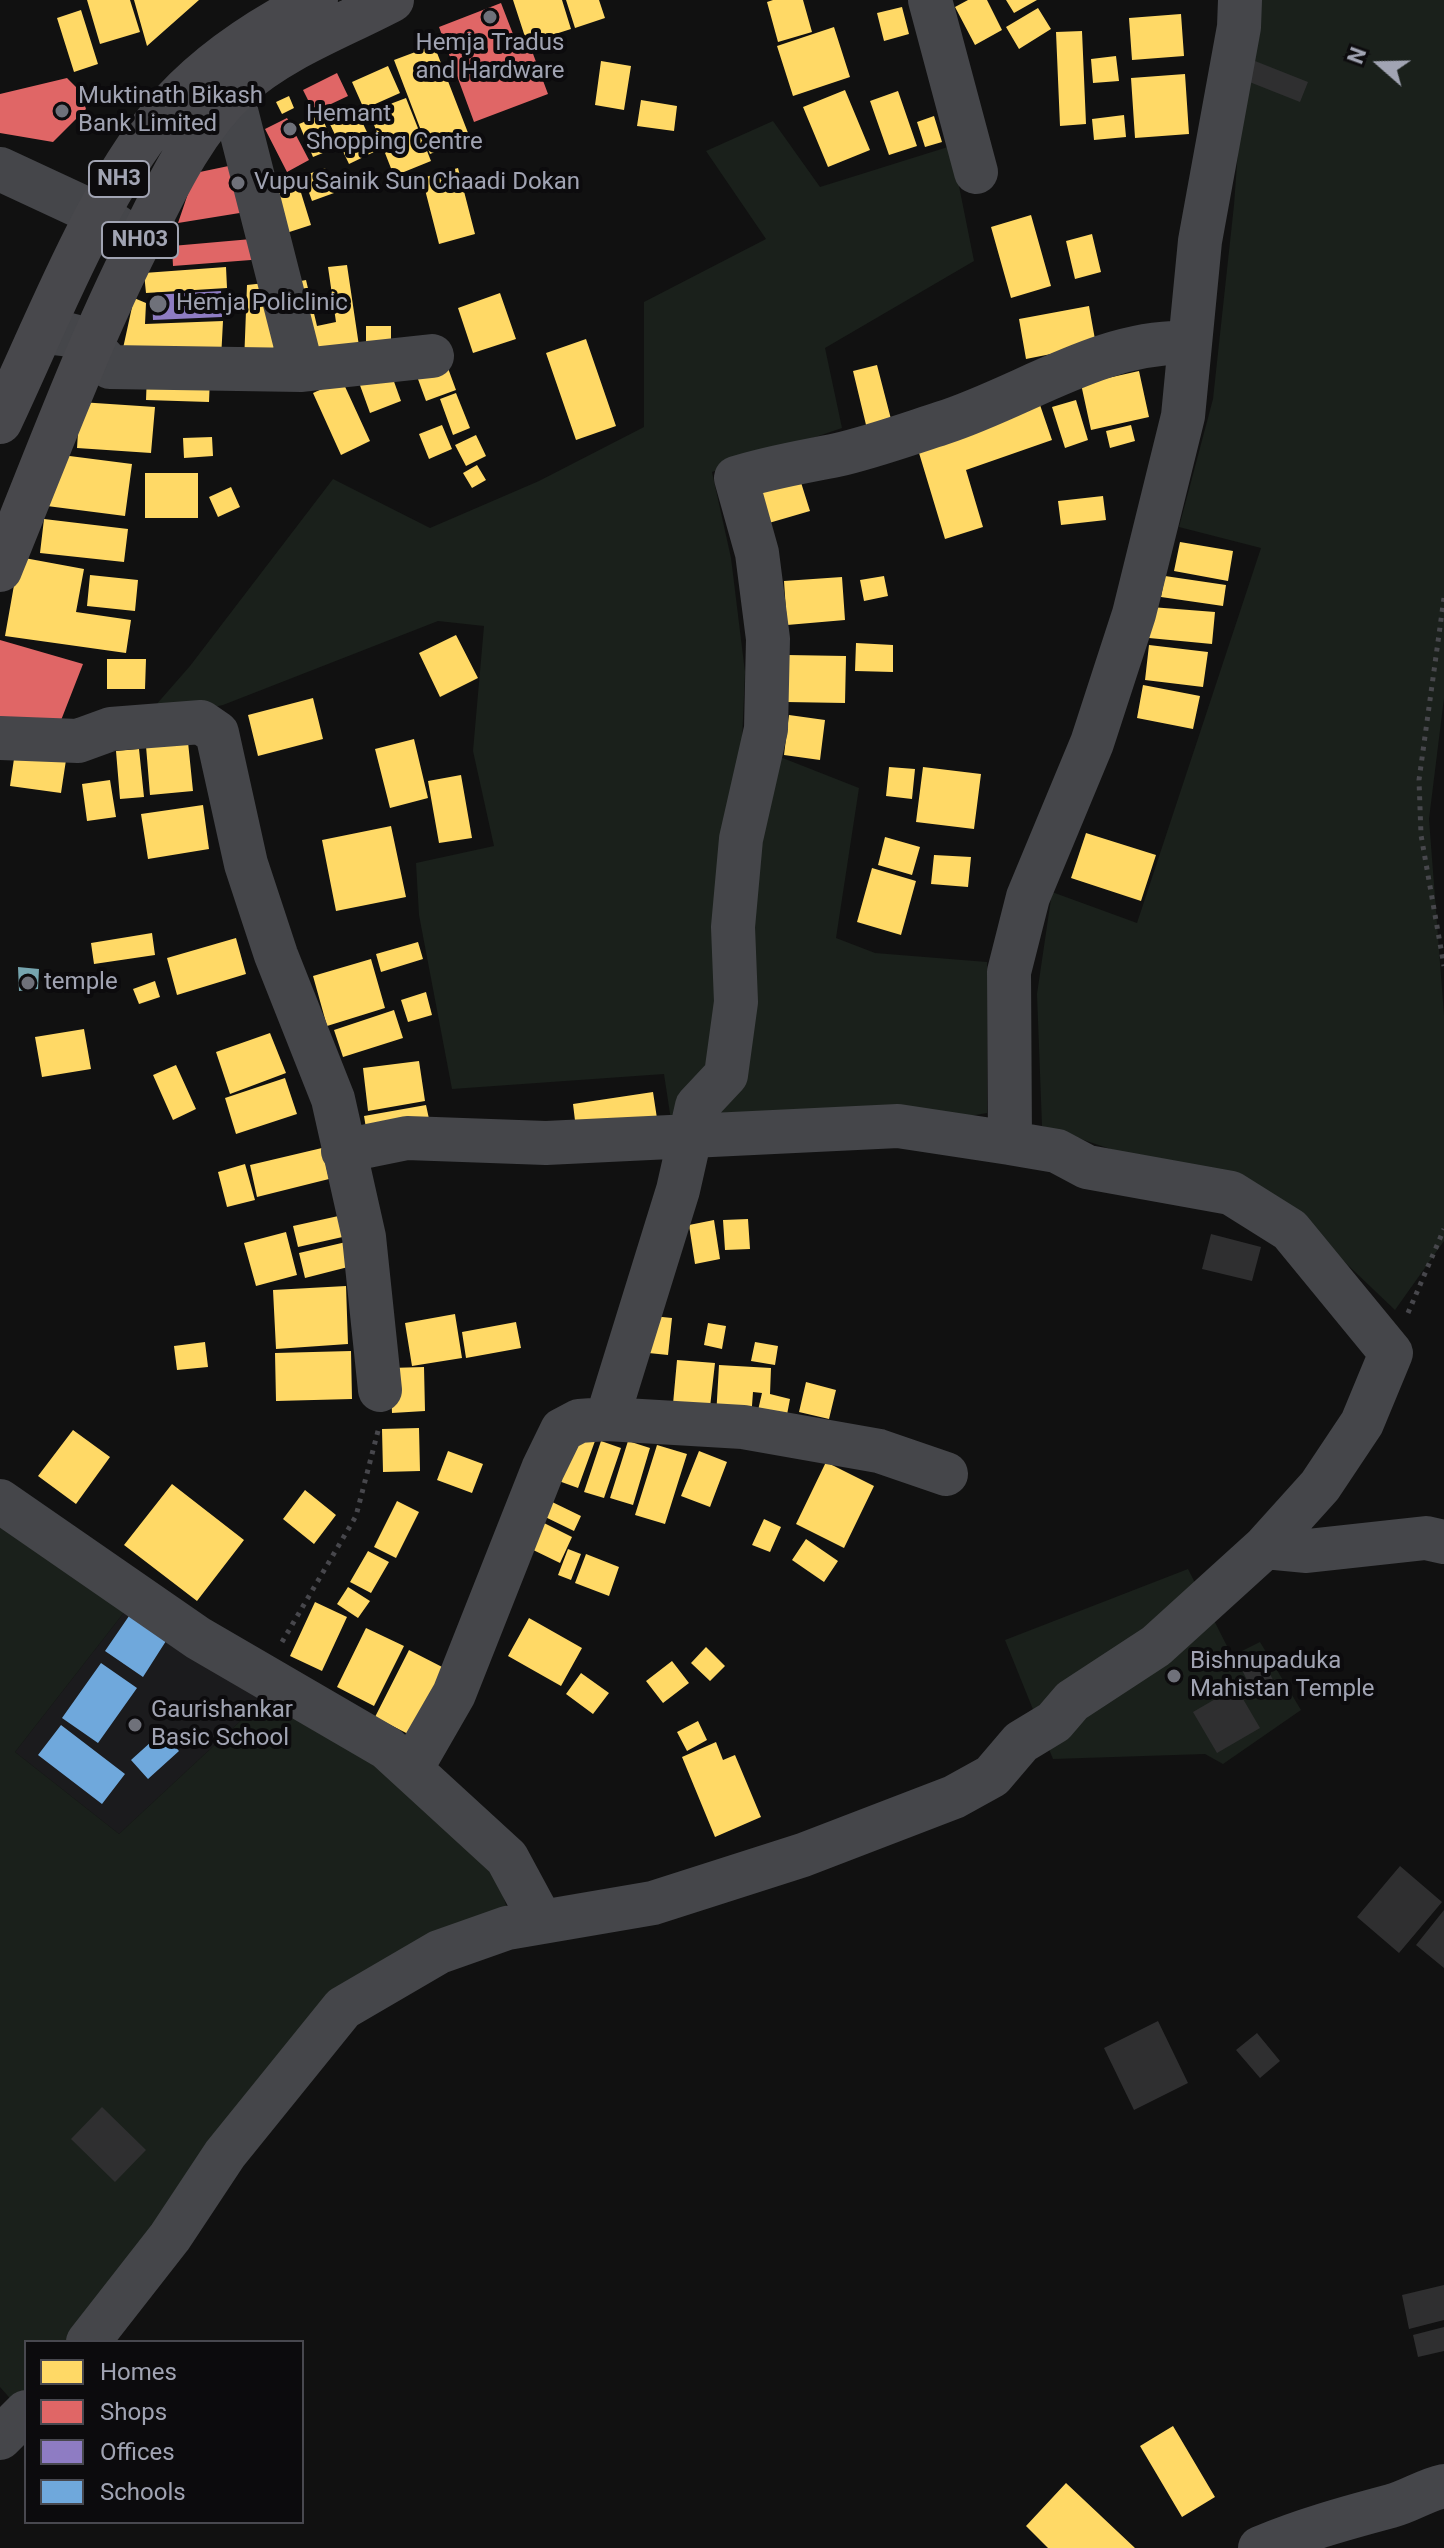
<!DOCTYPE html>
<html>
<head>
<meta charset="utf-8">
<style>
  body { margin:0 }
  #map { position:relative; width:1444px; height:2548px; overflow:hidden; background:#111; font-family:Roboto,sans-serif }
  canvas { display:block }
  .legend { position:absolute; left:24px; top:2340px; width:280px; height:184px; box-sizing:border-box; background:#0c0b0d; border:2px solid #48484f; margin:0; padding:10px 14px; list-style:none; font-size:24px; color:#a1a4b3 }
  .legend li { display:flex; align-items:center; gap:16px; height:40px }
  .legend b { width:40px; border:2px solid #48484f }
  .north { position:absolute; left:1340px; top:24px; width:80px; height:80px; -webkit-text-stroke:6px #0c0b0d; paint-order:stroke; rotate:290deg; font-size:22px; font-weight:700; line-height:32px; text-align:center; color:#a1a4b3 }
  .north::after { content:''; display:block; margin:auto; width:28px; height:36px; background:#a1a4b3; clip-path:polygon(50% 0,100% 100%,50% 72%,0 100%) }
</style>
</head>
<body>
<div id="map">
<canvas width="1444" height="2548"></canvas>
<ul class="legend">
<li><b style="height:22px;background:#ffd966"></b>Homes</li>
<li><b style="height:22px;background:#e06666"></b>Shops</li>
<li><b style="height:22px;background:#8e7cc3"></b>Offices</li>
<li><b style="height:22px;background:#6fa8dc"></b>Schools</li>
</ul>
<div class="north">N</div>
</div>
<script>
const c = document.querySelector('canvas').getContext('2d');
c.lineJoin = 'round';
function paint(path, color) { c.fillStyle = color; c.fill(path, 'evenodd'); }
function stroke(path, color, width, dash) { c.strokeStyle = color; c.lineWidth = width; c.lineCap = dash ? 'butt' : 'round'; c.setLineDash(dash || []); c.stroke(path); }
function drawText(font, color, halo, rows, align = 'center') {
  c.font = font + ' Roboto,sans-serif'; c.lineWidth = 8; c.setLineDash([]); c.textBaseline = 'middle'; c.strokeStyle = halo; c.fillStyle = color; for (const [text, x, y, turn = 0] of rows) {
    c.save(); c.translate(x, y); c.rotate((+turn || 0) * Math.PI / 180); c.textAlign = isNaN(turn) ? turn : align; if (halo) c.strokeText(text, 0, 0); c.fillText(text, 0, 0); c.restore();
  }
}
const built = new Path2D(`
  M129,1606L264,1699L119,1834L15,1752Z`);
const green = new Path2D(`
  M1258,0H1444V698L1429,819L1444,1015V1241L1395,1310L1289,1209L1042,1126L1037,994L1052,892L1137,923L1261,548L1179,527L1213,399L1234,205L1242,96Z
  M773,121L820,187L951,146L974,261L825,348L842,428L712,472L731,558L745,672L742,742L859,788L836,938L875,953L987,962V1113L885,1131L674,1140L664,1074L452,1089L419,915L416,863L494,846L473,751L484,626L438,621L223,705L141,722L190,666L333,479L430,528L539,481L644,427V302L766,239L706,151Z
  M0,1523L129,1606L15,1752L119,1834L264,1699L391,1772L496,1874L507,1908L390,1957L68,2342H26V2392L15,2404L0,2387Z
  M1188,1569L1232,1656L1260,1642L1301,1710L1223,1764L1205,1754L1053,1759L1005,1640Z`);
const homes = new Path2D(`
  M87,0H130L140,32L100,44Z
  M134,0H199L147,46Z
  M513,0H562L571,29L527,43Z
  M566,0H599L605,18L575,28Z
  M773,0H803L812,32L778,42L767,2Z
  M968,0H987L1002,30L975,45L955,7Z
  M1006,0H1037L1014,13Z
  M902,7L909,34L884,41L877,13Z
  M1038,8L1051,29L1019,49L1006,27Z
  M81,10L98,64L74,72L57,18Z
  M1181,14L1184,56L1132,60L1129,18Z
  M834,27L850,77L793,96L777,46Z
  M1082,31L1086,124L1060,126L1056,32Z
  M434,45L470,138L430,154L394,60Z
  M1116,56L1119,81L1093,83L1091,59Z
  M601,61L631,66L624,110L595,105Z
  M388,66L400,93L364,109L352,82Z
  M1185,74L1189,134L1135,138L1131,78Z
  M845,90L870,150L828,167L803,107Z
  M898,91L917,146L889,155L870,101Z
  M289,96L294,108L282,114L276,102Z
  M406,98L431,161L394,176L369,112Z
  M641,100L677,106L674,131L637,126Z
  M354,105L376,151L349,164L327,118Z
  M321,115L335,148L313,157L299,124Z
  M1124,115L1126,137L1094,140L1092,119Z
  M934,116L942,142L925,147L917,122Z
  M325,168L334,193L312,201L303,176Z
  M458,168L475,234L439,244L422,178Z
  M298,183L311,225L277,236L264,195Z
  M1031,215L1051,286L1011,298L991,227Z
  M1092,234L1101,272L1075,279L1066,241Z
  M347,265L359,346L302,358L285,284L306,280L317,326L336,322L328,267Z
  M226,267L227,288L146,293L144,273Z
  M274,282L296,359L244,363L247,285Z
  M500,293L516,339L473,353L458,308Z
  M134,298L146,303L145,324L223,321L221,359L120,362Z
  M1089,306L1096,345L1026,359L1019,319Z
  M366,326H391V354H366Z
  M586,339L616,426L576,440L546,353Z
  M445,360L456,390L426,401L415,371Z
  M388,365L401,401L370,413L357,377Z
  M877,365L892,423L867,429L853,371Z
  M1139,371L1149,417L1091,430L1081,384Z
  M147,374L210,377L209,402L146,400Z
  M342,380L370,441L341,455L313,393Z
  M456,393L470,428L453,435L440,399Z
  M1076,400L1088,440L1065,448L1052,407Z
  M80,402L155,407L151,453L77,448Z
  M1039,402L1052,440L966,470L983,527L945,539L916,443Z
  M442,425L452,449L429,459L419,434Z
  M1131,425L1135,441L1110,448L1106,431Z
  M476,435L486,456L466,466L455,445Z
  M212,437L213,456L184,458L183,438Z
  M54,454L132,464L125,516L47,506Z
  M477,465L486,480L472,488L463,473Z
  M145,473H198V518H145Z
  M798,473L810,511L762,525L750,487Z
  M231,487L240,507L218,517L209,497Z
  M1103,496L1106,520L1061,525L1058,501Z
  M44,519L128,529L124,562L40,553Z
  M1180,542L1233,551L1228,581L1174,571Z
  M19,557L84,569L76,612L131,620L126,653L5,636Z
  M90,575L138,580L135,611L87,606Z
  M884,576L888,596L864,601L860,580Z
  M1165,576L1226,585L1223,606L1161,597Z
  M842,577L845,620L787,625L784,581Z
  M1151,607L1215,612L1212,644L1149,638Z
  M456,635L478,678L440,697L419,653Z
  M856,643L893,645V672L855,671Z
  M1149,645L1208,652L1203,687L1145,680Z
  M787,655L846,656L845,703L786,702Z
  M107,659H146L145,689H107Z
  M1143,685L1200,696L1193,729L1137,718Z
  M313,698L323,739L258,756L248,715Z
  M789,715L825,720L820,760L784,755Z
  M414,739L428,798L390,808L375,749Z
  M188,742L193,791L150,795L146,746Z
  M139,749L144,797L120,799L116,751Z
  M15,752L66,760L61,793L10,786Z
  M889,767L915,769L912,799L886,796Z
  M923,767L981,774L974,829L916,822Z
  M461,775L472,838L439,843L428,781Z
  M110,780L116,817L87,821L82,784Z
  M203,805L209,849L148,859L141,814Z
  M391,826L406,897L336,911L322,840Z
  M1086,833L1156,855L1141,901L1071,878Z
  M885,837L920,847L912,875L878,865Z
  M934,855L971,857L968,887L931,884Z
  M872,868L916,881L901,935L857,922Z
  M152,933L155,955L94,964L91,943Z
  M236,938L246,974L177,995L167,958Z
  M418,942L423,959L381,972L376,954Z
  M371,959L385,1008L327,1026L313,976Z
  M155,981L160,997L139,1004L133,989Z
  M426,992L432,1015L408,1022L401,1000Z
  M394,1010L403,1038L343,1057L334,1030Z
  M84,1029L91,1069L42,1077L35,1037Z
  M270,1033L286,1073L230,1094L216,1052Z
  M419,1061L425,1101L368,1111L363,1068Z
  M176,1065L196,1109L173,1120L153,1075Z
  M285,1078L297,1114L236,1134L225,1098Z
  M653,1092L658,1125L577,1137L573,1104Z
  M426,1105L431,1128L368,1140L364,1116Z
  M322,1148L329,1179L257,1197L250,1165Z
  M245,1164L255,1200L227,1207L218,1172Z
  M343,1215L347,1236L298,1247L293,1226Z
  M748,1219L750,1249L725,1250L723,1220Z
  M714,1220L720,1259L695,1264L689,1225Z
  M286,1232L297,1275L256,1286L244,1243Z
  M346,1242L352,1266L305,1278L299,1253Z
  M346,1286L348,1344L276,1349L273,1290Z
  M455,1314L462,1358L412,1366L405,1323Z
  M643,1315L672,1318L668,1355L639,1352Z
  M516,1322L521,1348L466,1358L462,1332Z
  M708,1323L726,1326L722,1349L704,1345Z
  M205,1342L208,1367L177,1370L174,1346Z
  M755,1342L778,1346L775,1365L751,1361Z
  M351,1351L352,1399L276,1401L275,1353Z
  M677,1360L715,1363L710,1407L673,1404Z
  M719,1365L771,1368L770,1394L790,1399L785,1425L756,1419L762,1393L753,1392L751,1419L716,1417Z
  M424,1367L425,1411L392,1413L390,1368Z
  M806,1382L836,1390L829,1419L799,1412Z
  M419,1428L420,1471L383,1472L382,1429Z
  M73,1430L110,1457L76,1504L38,1476Z
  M574,1433L595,1441L578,1488L556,1480Z
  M601,1441L621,1448L604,1498L584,1492Z
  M628,1441L650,1448L633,1505L610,1498Z
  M657,1445L687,1454L665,1524L635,1515Z
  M448,1451L483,1464L472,1493L437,1480Z
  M699,1451L727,1462L710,1507L681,1496Z
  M826,1462L874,1486L844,1548L796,1524Z
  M172,1484L244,1540L197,1601L124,1545Z
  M305,1490L336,1515L314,1544L283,1519Z
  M546,1499L581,1516L574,1531L539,1514Z
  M397,1501L419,1512L396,1558L374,1547Z
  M764,1519L781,1527L770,1552L752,1545Z
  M538,1520L572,1537L560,1563L525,1546Z
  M806,1539L838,1561L824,1582L792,1560Z
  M568,1549L581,1554L571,1580L558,1575Z
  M368,1551L389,1562L371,1593L350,1582Z
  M586,1554L619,1567L609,1596L575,1583Z
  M348,1587L370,1601L358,1618L337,1604Z
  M315,1602L347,1617L322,1671L290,1656Z
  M529,1618L582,1648L561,1686L508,1656Z
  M366,1628L404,1646L374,1706L337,1687Z
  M706,1647L725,1666L710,1681L691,1663Z
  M409,1650L448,1670L414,1737L375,1717Z
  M672,1661L689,1683L663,1703L646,1681Z
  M581,1673L609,1693L593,1714L566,1694Z
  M698,1721L707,1740L687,1751L677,1732Z
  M716,1742L723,1760L735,1755L761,1817L715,1837L682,1757Z
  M1173,2426L1215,2497L1182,2517L1140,2446Z
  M1066,2483L1135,2548H1048L1026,2526Z`);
const shops = new Path2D(`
  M501,3L518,47L529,43L548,94L474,122L439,27Z
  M337,73L348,96L314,112L303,90Z
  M67,78L80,91L86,109L53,142L0,133V94Z
  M287,118L309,160L287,172L265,129Z
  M243,163L252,211L178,223L195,173Z
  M263,238L264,259L173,266L172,246Z
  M0,640L83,664L58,728L0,722Z`);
const offices = new Path2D(`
  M221,291L222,317L153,320L152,295Z`);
const schools = new Path2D(`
  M129,1616L166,1641L143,1677L105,1651Z
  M101,1663L137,1688L98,1743L62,1718Z
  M61,1725L125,1774L102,1804L38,1755Z
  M162,1732L179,1751L148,1779L131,1760Z`);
const public = new Path2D(`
  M18,967L39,969L38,989L19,991Z`);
const building = new Path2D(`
  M1255,61L1308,82L1300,102L1247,81Z
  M1211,1234L1261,1247L1252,1281L1202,1269Z
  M1261,1656L1276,1686L1255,1696L1240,1666Z
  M1236,1687L1260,1728L1217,1753L1193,1712Z
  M1400,1866L1442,1902L1399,1953L1357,1917Z
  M1444,1910V1968L1416,1945Z
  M1158,2021L1188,2083L1134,2110L1104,2048Z
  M1257,2033L1280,2061L1260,2078L1236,2050Z
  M102,2107L146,2150L115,2182L71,2139Z
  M1444,2285V2320L1409,2329L1402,2295Z
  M1444,2327V2351L1418,2357L1413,2335Z`);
const path = new Path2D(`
  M1444,598L1419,780L1421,835L1444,966
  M1408,1313L1444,1229
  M282,1642L356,1516L379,1427`);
const minor = new Path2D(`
  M930,0L976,172
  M1240,0L1239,27L1200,241L1183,416L1134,614L1092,743L1028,897L1009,972L1010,1143L1057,1151L1087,1167L1231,1193L1290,1230L1391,1353L1362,1423L1320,1486L1265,1547
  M232,95L302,370
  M0,169L99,215L139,242
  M41,333C79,332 86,339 110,367L302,370L432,356
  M0,738L78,741L111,729L201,722L217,733L246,864L276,955L333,1099L364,1237L380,1390
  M343,1151L407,1138L546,1143L898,1126L1010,1143
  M607,1419L678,1190L697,1106L726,1075L736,1002L733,927L741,839L766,729L768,639L757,553L736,478C770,467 803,462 837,455C872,447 908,434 942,423C1023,397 1103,339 1190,343
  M0,1501L198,1638L387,1748L507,1858L541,1921
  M412,1767L454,1694L543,1469L562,1430L579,1421L607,1419L743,1427L879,1451L946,1474
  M88,2342L170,2237L225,2154L343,2008L439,1952L507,1928L653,1903L803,1855L954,1797L992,1776L1021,1742L1054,1722L1072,1701L1156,1646L1265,1547L1307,1551L1426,1538L1444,1542
  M0,2438L26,2412
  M1260,2548C1303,2530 1346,2518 1391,2506C1410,2501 1425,2490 1444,2486`);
const highway = new Path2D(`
  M0,422C45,327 95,196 161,116C202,66 258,29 316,0
  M0,570C47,456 89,339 146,229C171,178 197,126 239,87C280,49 343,26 392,0`);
const markers = [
  [490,17,8,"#6f717a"],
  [62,111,8,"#6f717a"],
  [290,129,8,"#6f717a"],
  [238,183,8,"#6f717a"],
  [158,304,10,"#6f717a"],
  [28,983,8,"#6f717a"],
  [1174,1676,8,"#6f717a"],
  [135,1725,8,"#6f717a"]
];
const shields = [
  [119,179,60],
  [140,240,76]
];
const shieldNames = [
  ["NH3",119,179],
  ["NH03",140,240]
];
const poiNames = [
  ["Hemja Tradus",490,44,"center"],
  ["and Hardware",490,72,"center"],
  ["Muktinath Bikash",78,97],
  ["Bank Limited",78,125],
  ["Hemant",306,115],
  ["Shopping Centre",306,143],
  ["Vupu Sainik Sun Chaadi Dokan",254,183],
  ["Hemja Policlinic",176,304],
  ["temple",44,983],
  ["Bishnupaduka",1190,1662],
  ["Mahistan Temple",1190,1690],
  ["Gaurishankar",151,1711],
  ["Basic School",151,1739]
];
paint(built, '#1b1b1d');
paint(green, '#1a201b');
paint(homes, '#ffd966');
paint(shops, '#e06666');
paint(offices, '#8e7cc3');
paint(schools, '#6fa8dc');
paint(public, '#76a5af');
paint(building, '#2f2f30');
stroke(path, '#47474c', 5, [4, 6]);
stroke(minor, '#45464a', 44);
stroke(highway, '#48484c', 44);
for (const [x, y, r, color] of markers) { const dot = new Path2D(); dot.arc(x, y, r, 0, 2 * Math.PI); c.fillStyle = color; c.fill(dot); stroke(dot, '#0c0b0d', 3); }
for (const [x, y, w] of shields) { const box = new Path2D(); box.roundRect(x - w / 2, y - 18, w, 36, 6); c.fillStyle = '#0c0b0d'; c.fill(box); stroke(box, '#a1a4b3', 2); }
drawText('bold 22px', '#a1a4b3', null, shieldNames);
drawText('24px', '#a1a4b3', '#0c0b0d', poiNames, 'left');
</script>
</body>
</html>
